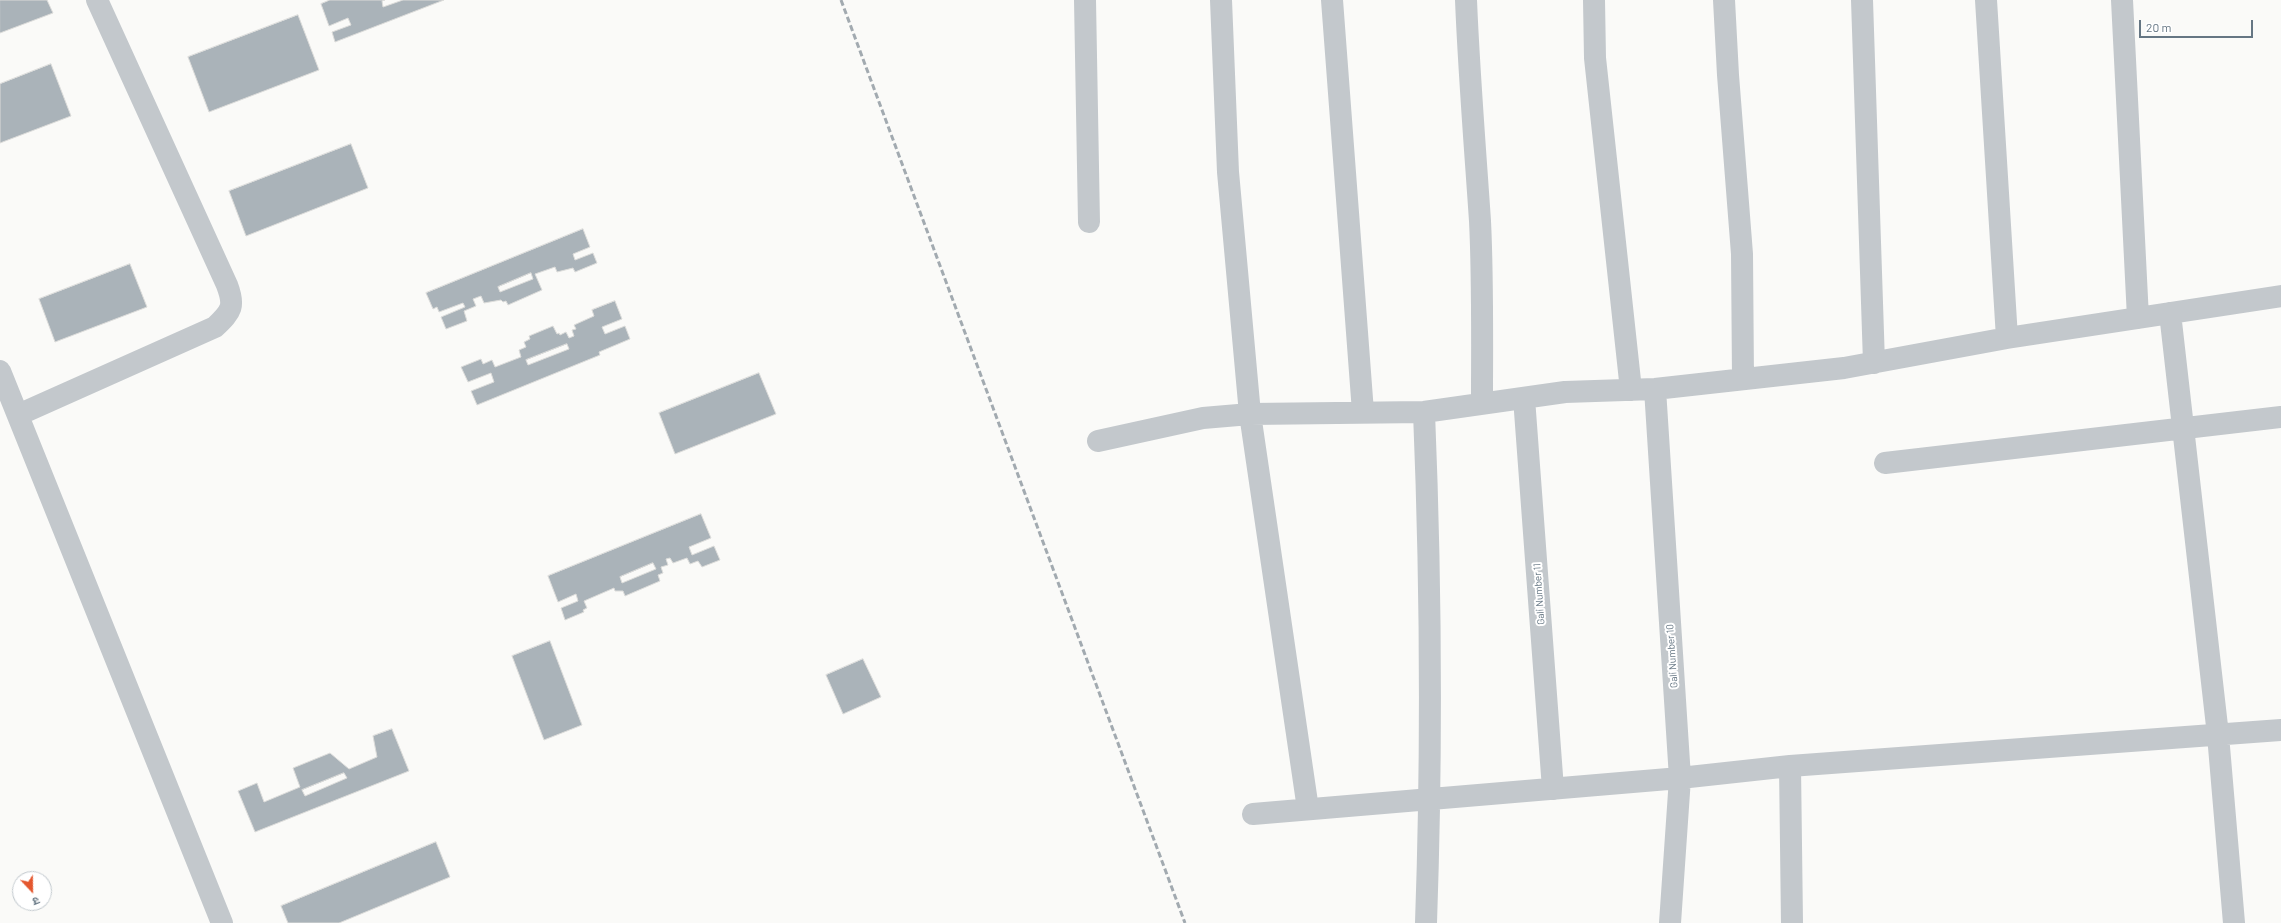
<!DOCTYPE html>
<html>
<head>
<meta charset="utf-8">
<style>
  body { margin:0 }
  #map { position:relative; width:2281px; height:923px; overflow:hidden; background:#fafaf8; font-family:Barlow,"Noto Sans Devanagari",sans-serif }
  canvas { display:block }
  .north { position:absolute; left:12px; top:871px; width:40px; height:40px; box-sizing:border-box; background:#fff; border:1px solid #c1c8cd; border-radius:50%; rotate:158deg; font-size:11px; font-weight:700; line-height:16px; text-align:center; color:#657683 }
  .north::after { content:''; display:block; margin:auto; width:14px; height:18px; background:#e4572e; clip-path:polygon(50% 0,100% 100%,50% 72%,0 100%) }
  .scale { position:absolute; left:2139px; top:20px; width:114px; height:18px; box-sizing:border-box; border:2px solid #657683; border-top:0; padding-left:5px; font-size:12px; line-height:14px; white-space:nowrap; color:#657683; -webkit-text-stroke:3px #fff; paint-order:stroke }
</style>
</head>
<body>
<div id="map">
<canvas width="2281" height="923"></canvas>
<div class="north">उ</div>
<div class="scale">20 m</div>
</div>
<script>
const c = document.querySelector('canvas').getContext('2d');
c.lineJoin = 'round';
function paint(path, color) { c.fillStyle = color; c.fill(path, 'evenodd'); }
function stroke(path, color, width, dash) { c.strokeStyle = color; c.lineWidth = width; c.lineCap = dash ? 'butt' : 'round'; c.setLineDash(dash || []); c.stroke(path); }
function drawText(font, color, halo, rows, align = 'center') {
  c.font = font + ' Barlow,sans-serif'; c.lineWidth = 4; c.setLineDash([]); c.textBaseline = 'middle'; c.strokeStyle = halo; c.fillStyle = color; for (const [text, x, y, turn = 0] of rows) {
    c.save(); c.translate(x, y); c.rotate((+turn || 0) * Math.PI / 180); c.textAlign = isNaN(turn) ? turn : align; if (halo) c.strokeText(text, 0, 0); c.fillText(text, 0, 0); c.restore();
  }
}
const building = new Path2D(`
  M0,0H47L53,13L0,33Z
  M330,0H385L382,1L383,7L403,0H444L335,42L332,32L351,25L348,18L329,26L321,4Z
  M298,15L319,70L209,112L188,57Z
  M51,64L71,116L0,143V84Z
  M351,144L368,188L246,236L229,191Z
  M583,229L590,247L573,254L575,260L593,253L597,263L575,272L573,268L557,272L555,267L535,274L542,290L508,305L506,301L503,302L501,300L484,303L481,296L473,299L476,306L464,311L467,321L446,329L441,317L465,307L463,303L439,312L437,307L433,309L426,293ZM531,273L533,279L500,292L498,287Z
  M130,264L147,307L55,342L39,299Z
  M615,301L622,319L602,327L605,334L625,326L630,339L599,352L600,355L477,405L471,391L494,382L491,373L468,382L461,367L481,359L483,364L492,360L495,367L521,357L519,350L526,347L524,342L530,339L529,336L553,326L557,334L559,333L560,335L566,332L569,338L574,336L572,330L576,329L574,325L594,316L592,310ZM567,344L569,349L528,365L526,360Z
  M759,373L776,414L675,454L659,413Z
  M701,514L711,538L689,547L692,555L714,546L720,560L702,567L698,561L690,564L687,558L673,563L670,558L666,559L668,565L661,567L663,573L658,575L660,581L625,596L623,591H615L614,588L584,601L587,608L583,610L584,612L565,620L561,608L578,601L576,594L558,602L548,576ZM653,563L656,569L622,583L620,577Z
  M550,641L582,725L544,740L512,656Z
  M863,659L881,697L843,714L826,675Z
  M392,729L409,771L255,832L238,791L257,783L264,802L300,787L293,768L330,753L349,769L377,757L373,736ZM344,773L347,778L305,796L302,790Z
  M436,842L450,877L339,923H288L281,906Z`);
const service = new Path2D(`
  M0,371L222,923
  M18,415L215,327C232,311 235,306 227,285L97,0`);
const minor = new Path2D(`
  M1085,0L1089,222
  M1221,0L1228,172L1250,414L1308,809
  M1332,0L1363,412
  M1466,0C1469,74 1475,147 1480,221C1483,281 1482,342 1482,403
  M1594,0L1595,58L1631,390
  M1724,0L1728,75L1742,254L1743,379
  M1862,0L1874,363
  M1986,0L2007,338
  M2122,0L2138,318
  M2170,313L2218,735L2234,923
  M1655,389L1680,778L1670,923
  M1524,398L1553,789
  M1424,412C1431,582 1432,753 1426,923
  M1098,441L1203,418L1250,414L1424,412L1565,392L1655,389L1844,368L2007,338L2281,296
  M1885,463L2281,417
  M1790,766L1792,923
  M1253,814L1680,778L1790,766L2281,730`);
const rail = new Path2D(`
  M841,0L1185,923`);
const streetNames = [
  ["Gali Number 11",1539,594,-94],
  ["Gali Number 10",1672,656,-94]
];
paint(building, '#aab3b9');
stroke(building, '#dcdcda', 1);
stroke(service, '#c3c8cc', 22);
stroke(minor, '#c3c8cc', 22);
stroke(rail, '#a2aab0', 3, [6, 3]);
drawText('10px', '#657683', '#fff', streetNames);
</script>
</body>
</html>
